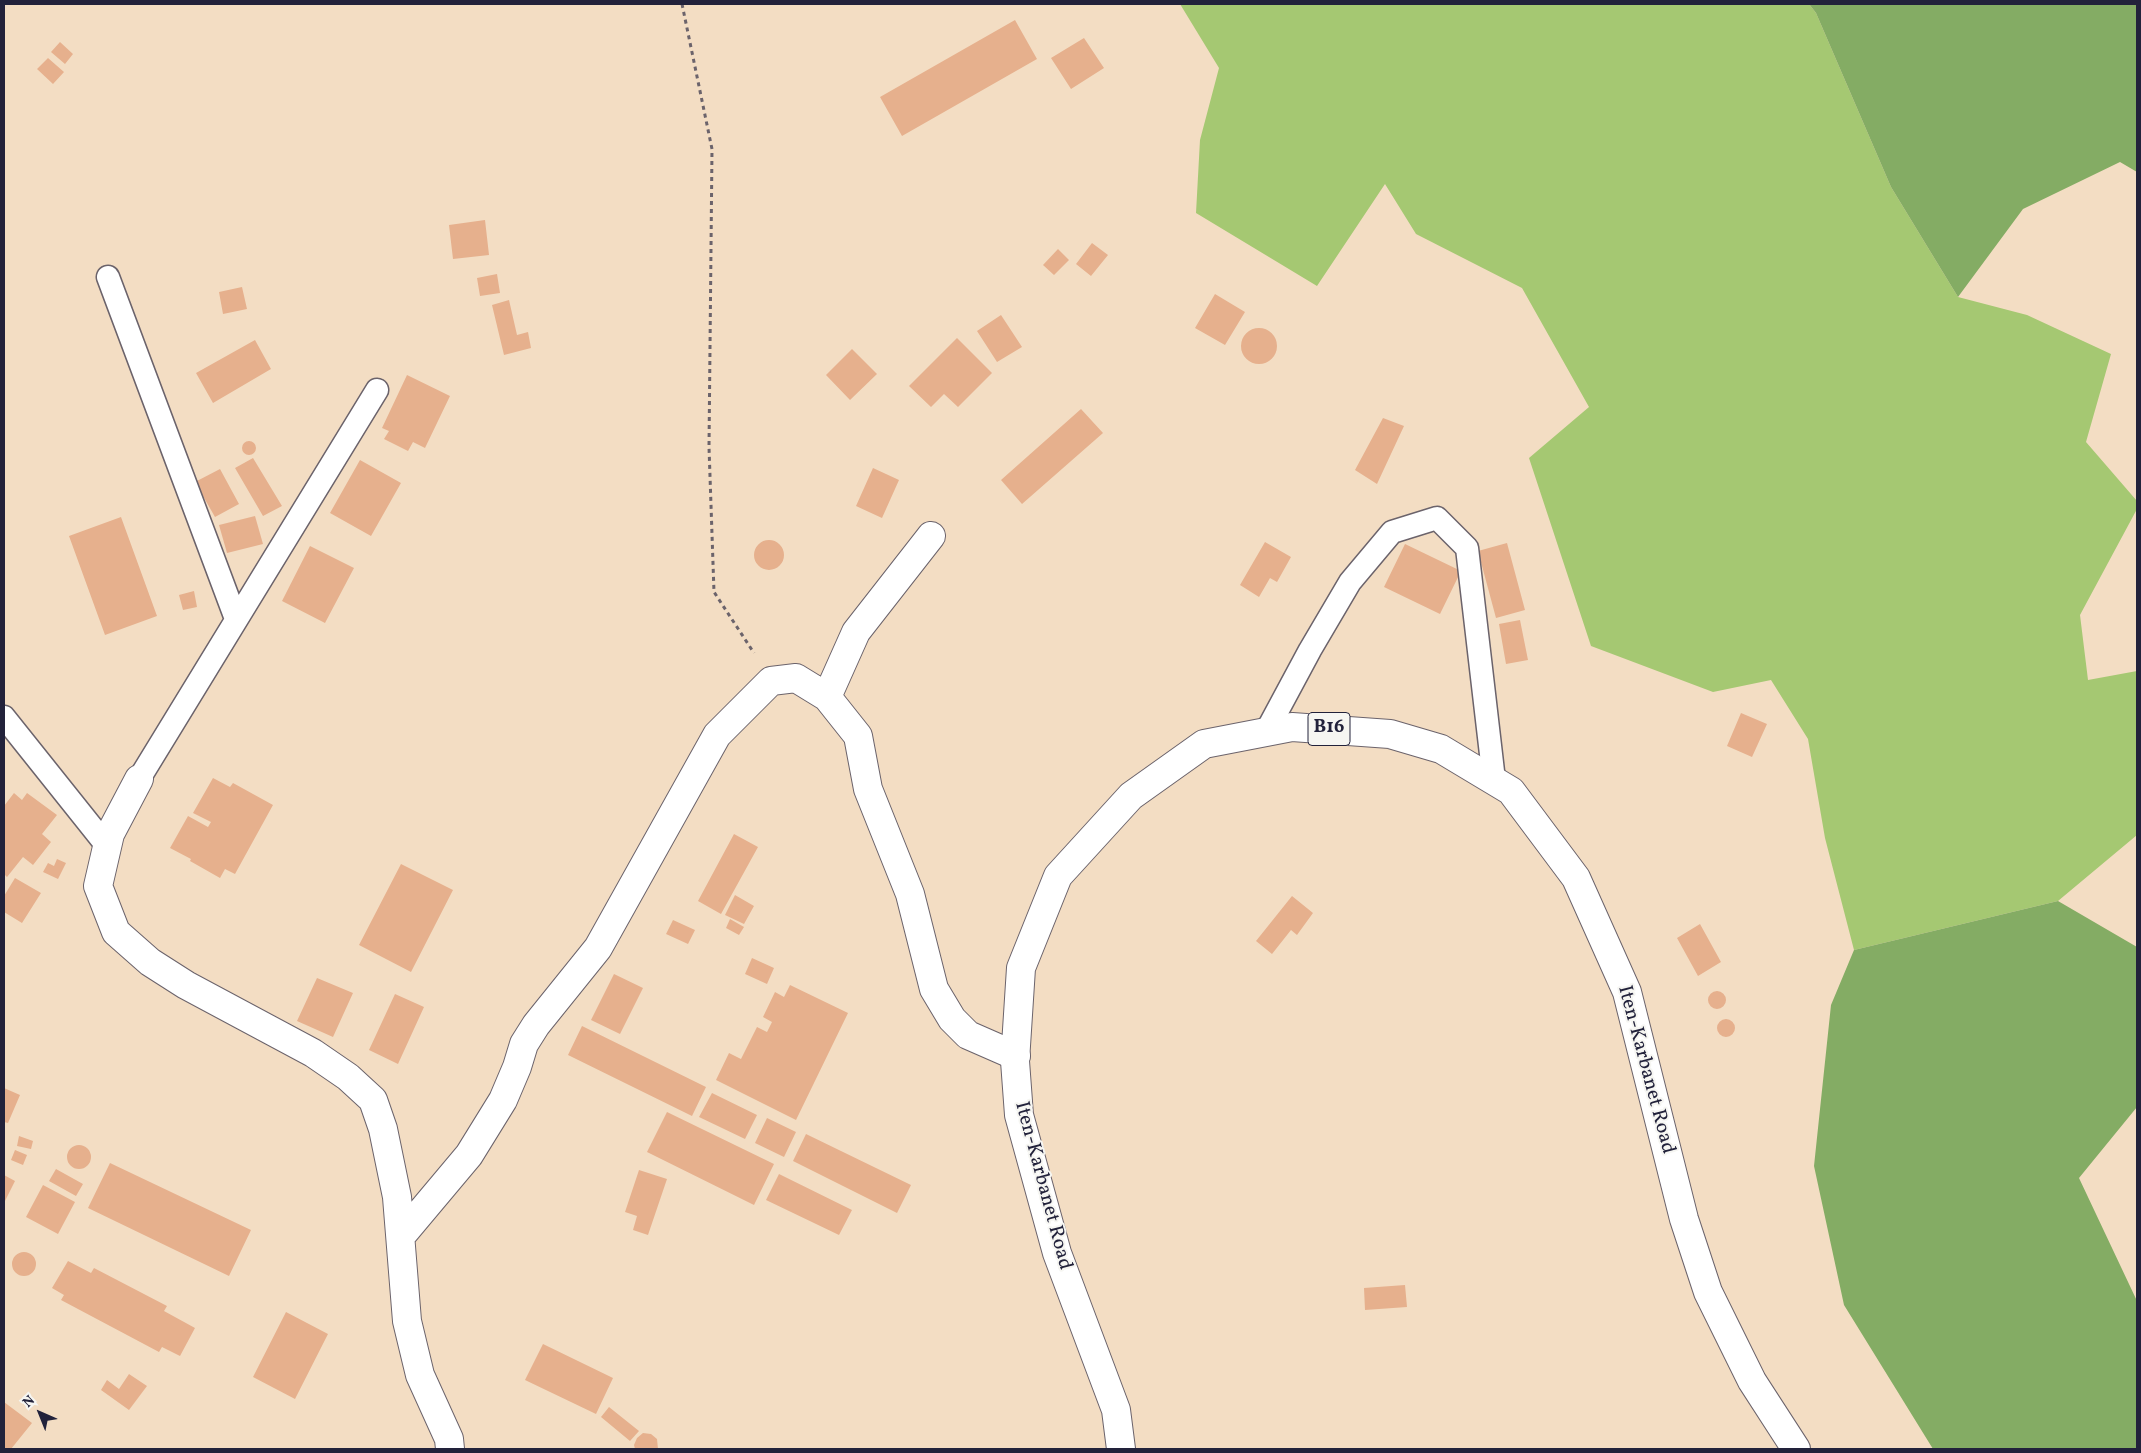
<!DOCTYPE html>
<html>
<head>
<meta charset="utf-8">
<style>
  body { margin:0 }
  #map { position:relative; width:2141px; height:1453px; overflow:hidden; background:#f3ddc3; font-family:Vollkorn,serif }
  canvas { display:block }
  .frame { position:absolute; inset:0; border:5px solid #22223b; pointer-events:none }
  .north { position:absolute; left:15px; top:1388px; width:50px; height:50px; -webkit-text-stroke:4px #f6f6f2; paint-order:stroke; rotate:316deg; font-size:14px; font-weight:700; line-height:20px; text-align:center; color:#22223b }
  .north::after { content:''; display:block; margin:auto; width:18px; height:22px; background:#22223b; clip-path:polygon(50% 0,100% 100%,50% 72%,0 100%) }
</style>
</head>
<body>
<div id="map">
<canvas width="2141" height="1453"></canvas>
<div class="frame"></div>
<div class="north">N</div>
</div>
<script>
const c = document.querySelector('canvas').getContext('2d');
c.lineJoin = 'round';
function paint(path, color) { c.fillStyle = color; c.fill(path, 'evenodd'); }
function stroke(path, color, width, dash) { c.strokeStyle = color; c.lineWidth = width; c.lineCap = dash ? 'butt' : 'round'; c.setLineDash(dash || []); c.stroke(path); }
function drawText(font, color, halo, rows, align = 'center') {
  c.font = font + ' Vollkorn,serif'; c.lineWidth = 4; c.setLineDash([]); c.textBaseline = 'middle'; c.strokeStyle = halo; c.fillStyle = color; for (const [text, x, y, turn = 0] of rows) {
    c.save(); c.translate(x, y); c.rotate((+turn || 0) * Math.PI / 180); c.textAlign = isNaN(turn) ? turn : align; if (halo) c.strokeText(text, 0, 0); c.fillText(text, 0, 0); c.restore();
  }
}
const green = new Path2D(`
  M1180,4H1809L1816,13L1891,187L1958,297L2027,315L2111,354L2086,442L2137,501V509L2080,615L2088,680L2137,671V835L2058,901L1854,950L1825,838L1808,739L1771,680L1713,692L1591,646L1529,458L1589,407L1522,288L1416,234L1385,184L1317,286L1196,213L1200,140L1219,68Z`);
const forest = new Path2D(`
  M1809,4H2137V172L2120,162L2023,209L1958,297L1891,187L1816,13Z
  M2058,901L2137,947V1107L2079,1178L2137,1301V1449H1933L1844,1305L1814,1166L1831,1005L1854,950Z`);
const building = new Path2D(`
  M1015,20L1037,59L902,136L880,97Z
  M1084,38L1104,68L1071,89L1051,58Z
  M60,42L73,54L65,64L51,52Z
  M48,58L64,72L53,84L37,69Z
  M485,220L489,255L453,259L449,225Z
  M1092,243L1108,255L1091,276L1076,264Z
  M1058,249L1069,260L1054,275L1043,265Z
  M497,274L500,293L480,296L477,278Z
  M242,287L247,309L223,314L219,292Z
  M1215,294L1245,312L1225,345L1195,328Z
  M509,300L517,335L528,332L531,348L504,355L492,305Z
  M1001,315L1022,347L997,362L977,331Z
  M1241 346a18 18 0 1 1 36 0a18 18 0 1 1-36 0Z
  M957,338L992,373L958,407L944,394L931,407L909,386Z
  M255,340L271,369L213,403L196,373Z
  M852,349L877,374L850,400L826,375Z
  M407,375L450,396L425,448L413,442L408,451L384,439L389,431L382,428Z
  M1081,409L1103,433L1022,504L1001,480Z
  M1383,418L1404,426L1377,484L1355,470Z
  M242 448a7 7 0 1 1 14 0a7 7 0 1 1-14 0Z
  M253,458L282,506L263,516L235,468Z
  M360,460L401,483L371,536L330,513Z
  M873,468L899,480L882,518L856,506Z
  M220,469L239,504L215,517L195,482Z
  M255,516L263,544L227,553L219,525Z
  M121,517L157,616L105,635L69,536Z
  M754 555a15 15 0 1 1 30 0a15 15 0 1 1-30 0Z
  M1265,542L1291,557L1277,582L1270,578L1259,597L1240,585Z
  M1507,543L1525,610L1496,618L1478,551Z
  M1405,544L1461,571L1440,614L1384,587Z
  M310,546L354,568L325,623L282,601Z
  M194,591L197,607L183,610L179,595Z
  M1520,620L1528,660L1506,664L1499,624Z
  M1741,713L1767,724L1752,757L1727,746Z
  M213,778L230,787L233,783L273,805L235,874L225,869L220,878L190,861L191,859L170,848L188,816L208,827L211,822L193,813Z
  M14,793L22,800L27,793L57,815L42,834L51,842L33,865L23,857L7,877L4,874V806Z
  M734,834L758,847L721,914L698,901Z
  M57,859L66,863L58,879L43,872L48,863L54,866Z
  M401,864L453,890L411,972L359,945Z
  M15,878L41,893L22,923L4,912V896Z
  M735,895L754,906L744,924L725,915Z
  M1292,896L1313,913L1297,935L1291,930L1272,954L1256,941Z
  M730,919L744,927L739,935L726,928Z
  M673,920L695,930L688,944L666,934Z
  M1700,924L1721,962L1698,976L1677,938Z
  M752,958L774,968L767,984L745,974Z
  M614,974L643,988L620,1034L591,1020Z
  M317,978L353,993L333,1037L297,1021Z
  M790,985L848,1013L796,1120L716,1080L729,1053L741,1059L757,1027L767,1032L772,1022L763,1017L775,992L784,997Z
  M1708 1000a9 9 0 1 1 18 0a9 9 0 1 1-18 0Z
  M395,994L424,1007L398,1064L369,1050Z
  M1717 1028a9 9 0 1 1 18 0a9 9 0 1 1-18 0Z
  M582,1026L706,1087L692,1116L568,1055Z
  M4,1088L20,1095L8,1123L4,1122Z
  M712,1093L757,1115L745,1139L699,1117Z
  M667,1112L774,1164L754,1205L647,1152Z
  M767,1118L796,1132L784,1157L755,1143Z
  M806,1134L911,1185L897,1213L793,1161Z
  M19,1136L33,1141L31,1149L17,1146Z
  M67 1157a12 12 0 1 1 24 0a12 12 0 1 1-24 0Z
  M15,1150L27,1155L23,1165L11,1160Z
  M110,1163L251,1230L229,1276L88,1208Z
  M56,1169L83,1184L76,1196L49,1181Z
  M639,1170L667,1179L648,1235L633,1230L637,1216L625,1212Z
  M779,1174L852,1210L839,1235L766,1200Z
  M4,1175L15,1181L5,1201H4Z
  M43,1185L75,1202L58,1234L26,1217Z
  M12 1264a12 12 0 1 1 24 0a12 12 0 1 1-24 0Z
  M68,1261L91,1273L94,1268L167,1306L164,1311L195,1328L180,1356L162,1347L159,1352L61,1300L64,1295L52,1288Z
  M1405,1285L1407,1307L1365,1310L1364,1288Z
  M286,1312L328,1334L295,1399L253,1377Z
  M543,1344L613,1378L596,1414L525,1380Z
  M129,1374L147,1386L129,1410L101,1390L107,1380L119,1389Z
  M4,1402L32,1423L11,1449H4Z
  M609,1407L639,1431L630,1441L601,1417Z
  M643,1433L651,1434L657,1439L658,1449H635L634,1445L637,1438Z`);
const path = new Path2D(`
  M682,4L712,149L709,447L714,592L754,653`);
const service = new Path2D(`
  M108,277L236,619
  M4,717L107,846
  M1266,732L1310,650L1350,582L1392,532L1437,518L1467,548L1494,780
  M139,779L377,390`);
const minor = new Path2D(`
  M827,697L856,632L931,536
  M139,779L110,834L98,886L116,932L150,962L186,985L313,1053L348,1077L373,1100L383,1129L397,1197L407,1321L420,1375L449,1439L450,1449
  M401,1236L469,1155L503,1100L517,1067L524,1044L536,1025L598,948L717,735L771,681L796,678L827,697L858,736L868,789L910,894L934,989L952,1019L968,1035L1016,1056`);
const primary = new Path2D(`
  M1121,1449L1116,1410L1057,1253L1019,1115L1015,1061L1021,968L1058,876L1131,796L1204,744L1292,727L1390,734L1441,749L1511,791L1576,878L1627,992L1684,1219L1708,1292L1752,1381L1796,1449`);
const shields = [
  [1329,729,42]
];
const shieldNames = [
  ["B16",1329,729]
];
const streetNames = [
  ["Iten-Karbanet Road",1645,1070,75],
  ["Iten-Karbanet Road",1042,1186,75]
];
paint(green, '#a5c872');
paint(forest, '#84ac64');
paint(building, '#e6b08d');
stroke(service, '#6b636b', 25);
stroke(minor, '#6b636b', 30);
stroke(primary, '#6b636b', 30);
stroke(path, '#6b636b', 3, [4, 4]);
stroke(service, '#fff', 22);
stroke(minor, '#fff', 28);
stroke(primary, '#fff', 28);
for (const [x, y, w] of shields) { const box = new Path2D(); box.roundRect(x - w / 2, y - 16.5, w, 33, 4); c.fillStyle = '#f6f6f2'; c.fill(box); stroke(box, '#22223b', 1); }
drawText('bold 19px', '#22223b', null, shieldNames);
drawText('20px', '#22223b', '#f6f6f2', streetNames);
</script>
</body>
</html>
